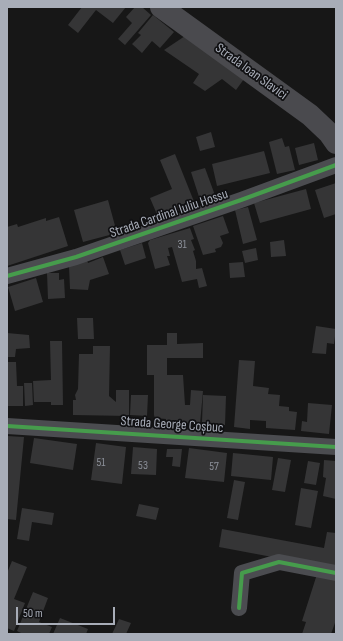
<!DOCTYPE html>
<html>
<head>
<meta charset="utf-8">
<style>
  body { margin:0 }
  #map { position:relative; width:343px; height:641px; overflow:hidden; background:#171717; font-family:"Sofia Sans Condensed",sans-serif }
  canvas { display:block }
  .frame { position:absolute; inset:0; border:8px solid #a8adb8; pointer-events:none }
  .scale { position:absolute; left:16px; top:607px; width:99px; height:18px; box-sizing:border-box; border:2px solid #a8adb8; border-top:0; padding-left:5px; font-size:12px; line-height:14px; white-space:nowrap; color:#a8adb8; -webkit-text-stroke:3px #111113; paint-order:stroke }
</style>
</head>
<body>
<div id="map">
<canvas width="343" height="641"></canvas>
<div class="frame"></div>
<div class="scale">50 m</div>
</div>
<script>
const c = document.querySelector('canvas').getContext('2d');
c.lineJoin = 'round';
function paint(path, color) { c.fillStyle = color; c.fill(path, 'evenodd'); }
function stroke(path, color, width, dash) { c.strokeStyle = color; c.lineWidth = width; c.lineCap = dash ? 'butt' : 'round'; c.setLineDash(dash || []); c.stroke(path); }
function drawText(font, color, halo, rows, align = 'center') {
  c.font = font + ' "Sofia Sans Condensed",sans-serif'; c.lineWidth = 3.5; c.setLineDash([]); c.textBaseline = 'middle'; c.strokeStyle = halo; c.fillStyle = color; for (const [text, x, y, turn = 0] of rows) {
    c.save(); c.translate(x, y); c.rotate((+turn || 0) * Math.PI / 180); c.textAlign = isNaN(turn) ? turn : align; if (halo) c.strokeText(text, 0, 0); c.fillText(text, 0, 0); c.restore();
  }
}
const building = new Path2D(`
  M82,7H126L113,23L96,10L78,33L68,25Z
  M135,7H142L151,15L125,45L118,39L132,23L126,17Z
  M153,15L174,32L160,48L152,41L142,53L132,44L141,35L138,33Z
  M185,36L244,79L236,90L222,79L205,91L193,83L199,74L164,50Z
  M211,132L215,147L200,151L196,137Z
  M282,138L285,147L289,146L295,170L277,174L269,142Z
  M314,143L318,160L299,165L295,148Z
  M264,151L270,173L217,186L212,164Z
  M175,154L195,204L159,219L150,198L172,189L160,160Z
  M205,168L216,198L201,203L191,172Z
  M336,183V214L324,218L315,190Z
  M306,189L311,209L260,223L254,203Z
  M108,200L117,233L83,242L74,210Z
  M248,207L257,240L243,244L235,210Z
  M223,216L229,233L220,236L223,243L221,247L215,249L216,252L203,255L193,226Z
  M59,217L68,246L7,266V227L17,224L18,227L46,218V221Z
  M190,228L194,239L191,240L195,250L193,251L196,261V269L202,268L207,286L199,288L197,279L182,282L172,247L168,248L170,256H167L170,265L155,269L148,243L150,240Z
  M284,240L286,256L271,257L270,242Z
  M142,243L146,258L125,265L120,250Z
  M256,248L258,260L245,263L242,251Z
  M103,257L109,274L90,280L88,290L70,289L69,266L87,260L88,263Z
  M243,262L245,277L230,278L229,263Z
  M47,273H59V280L64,279L65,298L48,299Z
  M36,278L43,302L15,311L8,287Z
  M77,318H93L94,339H78Z
  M316,326L336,329L334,344L327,343L326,354L312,353Z
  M7,333L29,335L30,348L16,349L15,357H7Z
  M167,333H177V344L203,343V358H167V375H183L185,405H190L191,390L203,391L200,424L184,423V421H166V419L155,418L154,415V375H147V345H167Z
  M50,341H62L63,405H51V402H34L33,381L51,380Z
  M93,346H110L109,396L116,402V390H129V416L73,415V400H76L75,395L78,389L79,354H93Z
  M239,360L255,361L253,386L269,388L268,394L280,395L279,406L289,407V411L297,412L295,430L266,428V421L250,420V429L234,427Z
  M7,362H16L17,386H23V406H8Z
  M24,383H32L33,405L25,406Z
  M131,395H148L147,416L130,415Z
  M203,395L226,396L225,425L202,422Z
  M308,403L332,405L329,434L301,431L302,421L307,422Z
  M7,436L24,437L16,520L7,519Z
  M34,438L77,444L73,470L30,463Z
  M96,443L126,447L122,484L91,480Z
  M133,447L157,449L156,475L131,474Z
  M189,448L227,453L224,482L185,478Z
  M167,449H182L180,467L172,466L173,457H166Z
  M233,453L273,457L271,480L231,476Z
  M278,458L291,460L285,492L272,490Z
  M324,460L336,461V499L323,496L326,478L323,477Z
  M308,461L320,463L316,485L304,483Z
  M234,480L245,482L238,520L227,518Z
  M301,488L318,491L311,528L295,525Z
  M139,504L159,508L156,520L136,516Z
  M22,508L54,513L52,525L32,522L29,541L17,539Z
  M222,529L324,548L327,532L336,533V569L219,547Z
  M12,561L27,567L14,599L25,603L14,631L7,628V573Z
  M318,571L336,577V620L331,634H302L306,622L302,621Z
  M33,592L48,598L39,622L52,627L49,634H23L17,631Z
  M60,618L88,629L86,634H53Z
  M119,619L131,623L126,634H112Z`);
const minor = new Path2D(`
  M7,276L76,257L241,200L336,165
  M7,426L336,447
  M239,608L242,573L279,562L336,573`);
const secondary = new Path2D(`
  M161,7L310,115L329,133L336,143`);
const cycleway = new Path2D(`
  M7,276L76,257L241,200L336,165
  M7,426L336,447
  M239,608L242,573L279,562L336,573`);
const numberNames = [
  ["31",182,245],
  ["51",101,463],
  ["53",143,466],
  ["57",214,467]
];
const streetNames = [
  ["Strada Ioan Slavici",251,72,36],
  ["Strada Cardinal Iuliu Hossu",169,214,-19],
  ["Strada George Coșbuc",172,425,4]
];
paint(building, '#353536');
stroke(minor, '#4b4c50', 16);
stroke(secondary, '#4a4a4e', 22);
stroke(cycleway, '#469c4c', 4);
drawText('12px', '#8b8f98', null, numberNames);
drawText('14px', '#a8adb8', '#111113', streetNames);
</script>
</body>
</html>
